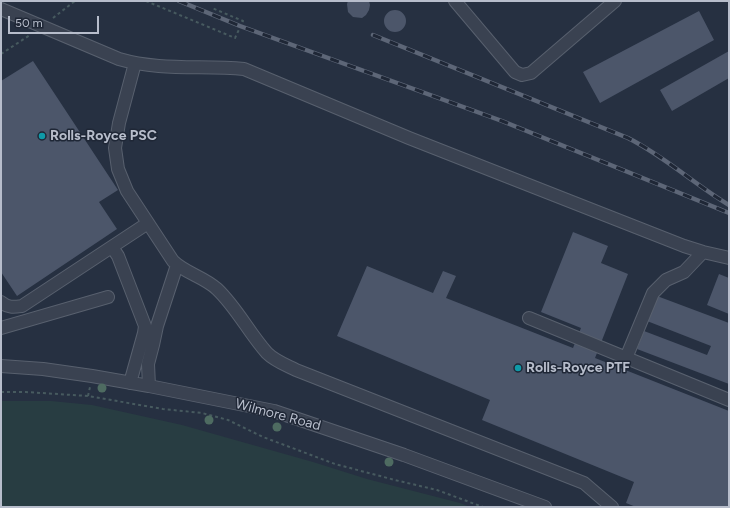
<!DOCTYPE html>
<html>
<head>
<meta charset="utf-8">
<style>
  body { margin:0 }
  #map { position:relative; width:730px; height:508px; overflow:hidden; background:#263041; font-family:Figtree,sans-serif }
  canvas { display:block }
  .frame { position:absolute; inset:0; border:2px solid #b7bdcb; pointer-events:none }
  .scale { position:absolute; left:8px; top:16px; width:91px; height:18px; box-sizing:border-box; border:2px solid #b7bdcb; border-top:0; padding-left:5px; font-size:12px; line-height:14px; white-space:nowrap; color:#b7bdcb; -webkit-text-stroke:3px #1f2736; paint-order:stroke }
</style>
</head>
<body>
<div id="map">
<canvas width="730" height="508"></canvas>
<div class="frame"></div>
<div class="scale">50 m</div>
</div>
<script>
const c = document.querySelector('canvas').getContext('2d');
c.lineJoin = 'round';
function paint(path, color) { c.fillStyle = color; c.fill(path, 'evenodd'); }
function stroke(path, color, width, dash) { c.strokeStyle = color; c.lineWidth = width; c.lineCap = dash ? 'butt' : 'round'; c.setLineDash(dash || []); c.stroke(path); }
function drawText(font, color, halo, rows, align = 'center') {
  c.font = font + ' Figtree,sans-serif'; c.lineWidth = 3; c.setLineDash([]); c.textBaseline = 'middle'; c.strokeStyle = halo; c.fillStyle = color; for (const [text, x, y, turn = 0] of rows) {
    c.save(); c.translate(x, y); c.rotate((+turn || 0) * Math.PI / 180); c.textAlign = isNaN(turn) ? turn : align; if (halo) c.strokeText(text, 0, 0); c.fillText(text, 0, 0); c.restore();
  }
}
const green = new Path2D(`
  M1,401H51L92,405L182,425L313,462L367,479L460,503L470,507H1Z`);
const building = new Path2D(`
  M348,1H369L370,5L369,10L366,15L362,18L353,17L348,12L347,4Z
  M384 21a11 11 0 1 1 22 0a11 11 0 1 1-22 0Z
  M699,11L714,40L600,103L583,72Z
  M729,51V78L672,111L660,90Z
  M33,61L118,190L99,202L117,229L17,296L1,272V81Z
  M573,232L608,246L601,263L628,274L595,358L729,411V507H636L626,503L634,482L482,420L490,400L337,336L367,266L433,293L443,271L456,276L446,298L573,348L581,328L541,312Z
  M719,274L729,278V314L707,305Z
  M657,296L729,323V384L637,349L644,331L707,355L711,346L647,321Z`);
const path = new Path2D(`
  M146,1L235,38L243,21L212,8
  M53,18L75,1
  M1,54L30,35
  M1,392H26L88,396L163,409L202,413L228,420L263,437L335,464L395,480L437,490L483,507
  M88,396L90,387`);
const minor = new Path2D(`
  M455,1L515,72L522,75L531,73L615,1
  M1,9L119,59C160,71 202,65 244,69L409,138L684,246L703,252L729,258
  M135,63L119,123L115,148L118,169L127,191L173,261C185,273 204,277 217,289C237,308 249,333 267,353C275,361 286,365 296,370L584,483L612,507
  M112,247L118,256L145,326L144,333L130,383
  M1,302C8,308 14,307 22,306L148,223
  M529,318L729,400
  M1,328L108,297
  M626,358L653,293L666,280L684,272L703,252
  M1,366L43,369L92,376L149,386L274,411L404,455L545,507
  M149,386L148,364L153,345L157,326L177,265`);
const rail = new Path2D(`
  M179,1L240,26L502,121L729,213
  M373,35L628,138C664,156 694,184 729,205`);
const trees = [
  [102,388],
  [209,420],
  [277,427],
  [389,462]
];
const markers = [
  [42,136,4,"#0f9aa8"],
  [518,368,4,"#0f9aa8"]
];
const poiNames = [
  ["Rolls-Royce PSC",50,136],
  ["Rolls-Royce PTF",526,368]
];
const streetNames = [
  ["Wilmore Road",278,415,15]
];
paint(green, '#283d42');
paint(building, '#4c566a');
stroke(minor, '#58606e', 14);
stroke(path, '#475a5f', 2, [3, 3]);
stroke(minor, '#3a4251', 12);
stroke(rail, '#5d6677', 4.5);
stroke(rail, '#1f2736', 3, [9]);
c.fillStyle = '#4e6b61';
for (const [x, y] of trees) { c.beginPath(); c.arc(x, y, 4.5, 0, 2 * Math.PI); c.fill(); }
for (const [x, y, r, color] of markers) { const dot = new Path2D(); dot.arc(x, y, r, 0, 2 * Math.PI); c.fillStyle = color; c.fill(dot); stroke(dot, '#1f2736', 1.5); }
drawText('bold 14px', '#b7bdcb', '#1f2736', poiNames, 'left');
drawText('14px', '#b7bdcb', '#1f2736', streetNames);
</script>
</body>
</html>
